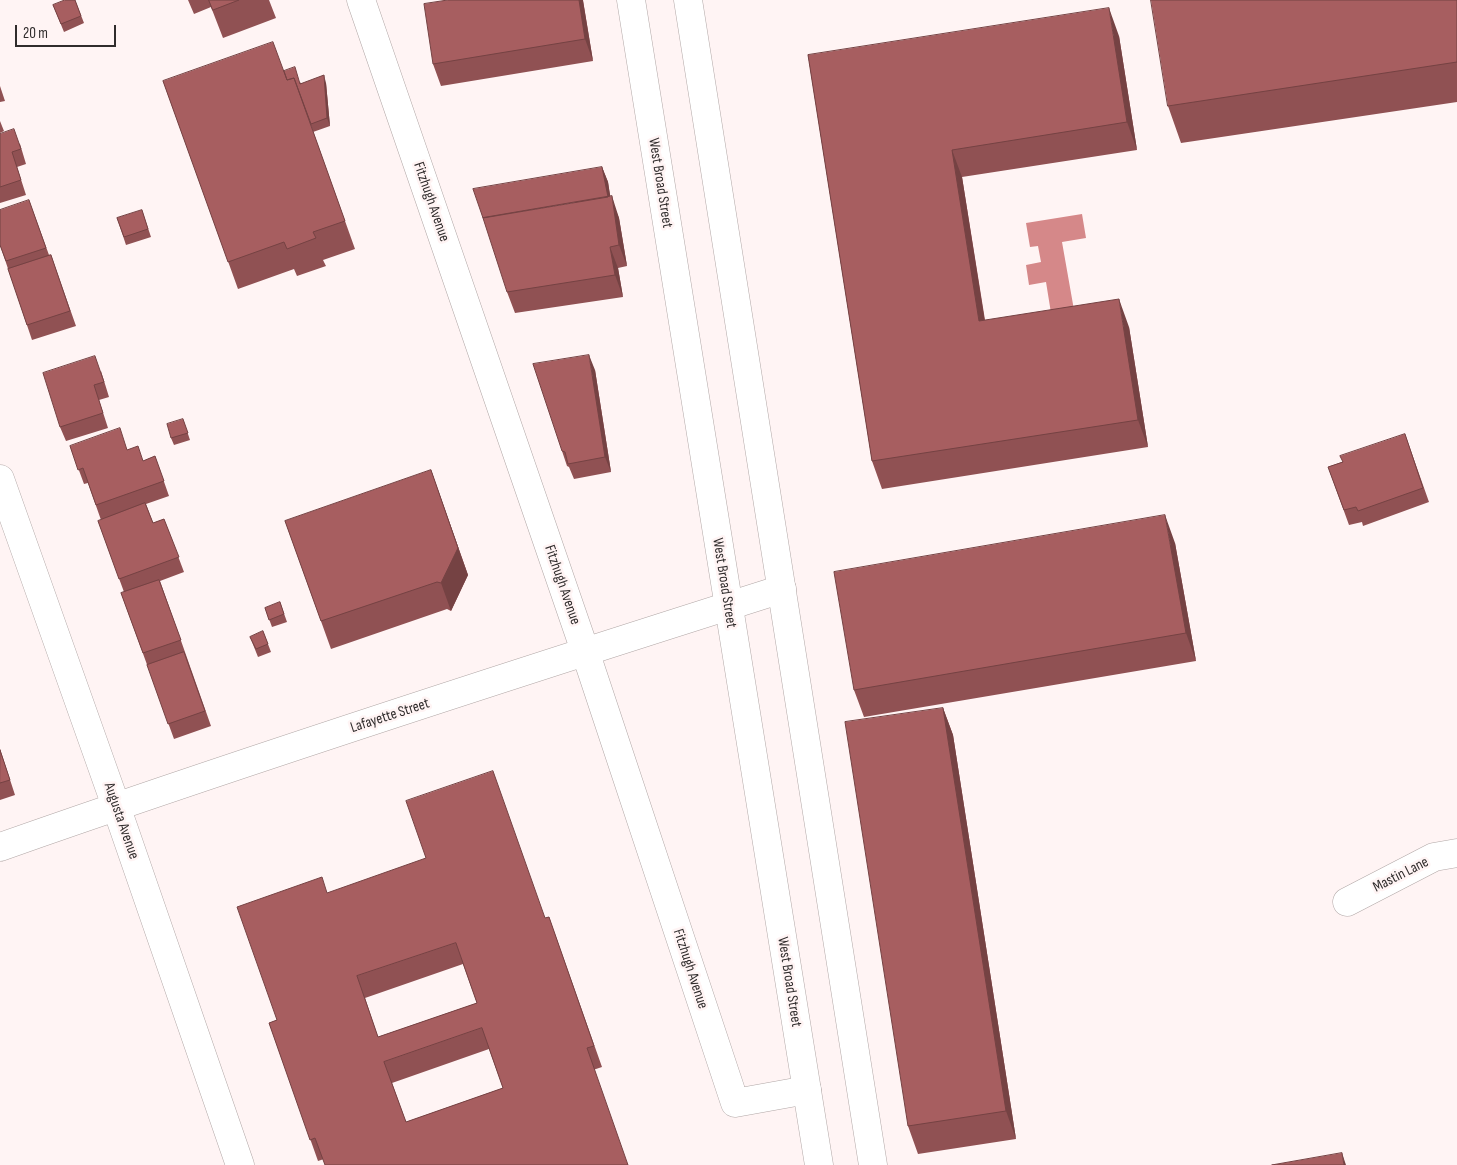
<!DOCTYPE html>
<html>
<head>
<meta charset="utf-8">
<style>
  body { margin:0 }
  #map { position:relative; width:1457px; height:1165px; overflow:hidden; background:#fff4f4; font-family:"Sofia Sans Condensed",sans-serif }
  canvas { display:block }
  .scale { position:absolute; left:15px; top:25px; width:101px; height:22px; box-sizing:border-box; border:2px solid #302c2c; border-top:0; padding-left:6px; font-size:15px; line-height:18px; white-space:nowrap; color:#302c2c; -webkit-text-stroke:4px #fff4f4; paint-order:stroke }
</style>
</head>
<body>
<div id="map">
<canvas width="1457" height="1165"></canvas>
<div class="scale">20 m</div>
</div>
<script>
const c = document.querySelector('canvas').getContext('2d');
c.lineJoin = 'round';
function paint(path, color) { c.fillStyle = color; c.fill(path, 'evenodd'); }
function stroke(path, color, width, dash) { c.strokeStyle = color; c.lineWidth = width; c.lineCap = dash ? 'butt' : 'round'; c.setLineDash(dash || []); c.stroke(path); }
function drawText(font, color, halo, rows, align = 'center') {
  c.font = font + ' "Sofia Sans Condensed",sans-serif'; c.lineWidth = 5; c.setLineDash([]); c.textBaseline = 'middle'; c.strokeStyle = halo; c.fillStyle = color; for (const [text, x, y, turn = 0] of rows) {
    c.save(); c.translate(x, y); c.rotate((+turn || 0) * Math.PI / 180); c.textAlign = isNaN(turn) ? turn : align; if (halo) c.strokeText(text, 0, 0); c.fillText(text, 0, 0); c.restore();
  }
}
const water = new Path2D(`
  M1082,214L1086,238L1062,242L1074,310L1051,313L1046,282L1029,285L1026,265L1041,262L1038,246L1030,247L1026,223Z`);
const minor = new Path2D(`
  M361,0L585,651L735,1103L807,1090
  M0,479L116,806L240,1165
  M0,847C259,756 520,672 782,589
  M1347,902L1434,857L1457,853`);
const primary = new Path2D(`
  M631,0L819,1165
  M688,0L873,1165`);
const wall = new Path2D(`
  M75,0L84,23L64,32L53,5Z
  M188,0H269L276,18L223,38L211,7L194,14Z
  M448,0H583L593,61L441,86L433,64Z
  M1457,0V102L1181,143L1168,106Z
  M1119,36L1137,150L962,177L985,320L1129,327L1148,447L882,489L872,461L808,55Z
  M284,71L301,83H326L330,126L313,132L304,106L355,249L323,260L326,266L297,276L294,269L238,289L163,81Z
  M0,86L5,101L0,102Z
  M0,121L4,131L0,133Z
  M0,134L20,144L26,164L17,167L26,195L0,203Z
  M602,167L608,182L610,196L619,218L627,266L618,268L623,297L515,313L507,292Z
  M29,200L49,255H51L76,326L32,340L0,245Z
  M142,210L151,237L126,245L117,218Z
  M595,370L611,472L574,479L569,467L567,466L562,451Z
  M101,371L109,397L99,400L108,428L66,441L60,427Z
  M183,419L190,440L174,445L171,438Z
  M1405,434L1429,502L1363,526L1362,522L1349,525L1328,467L1342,462Z
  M70,446L128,450L143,461L155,456L169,496L146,504L153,523L164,519L184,572L160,581L211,726L174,739L121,593L124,592L98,521L117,514L101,520L88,483L84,484Z
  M431,470L468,575L451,611L447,609L331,649L285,521Z
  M1175,543L1196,661L864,717L854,690Z
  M280,602L287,622L272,627L265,608Z
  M263,631L271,652L258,657L250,637Z
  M943,708L953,735L1016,1139L918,1154L908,1126Z
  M0,749L15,795L0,800Z
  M327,893L545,918L549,917L602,1067L318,1161L269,1023L277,1020ZM463,964L477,1003L378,1037L365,998ZM489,1049L503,1088L406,1122L392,1083Z`);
const shadedWall = new Path2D(`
  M579,0H583V1L593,61L585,39Z
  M1109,8L1119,36L1137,150L1127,122Z
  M324,75L326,83L330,126L327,118Z
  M952,150L962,177L989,348L979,321Z
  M602,167L608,182L614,219L609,204Z
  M612,196L619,218L627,266L619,245Z
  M610,247L618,268L623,297L615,275Z
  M1119,299L1129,327L1148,447L1138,420Z
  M589,355L595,370L611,472L605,457Z
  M431,470L468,575L451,611L441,583Z
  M1165,515L1175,543L1196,661L1186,633Z
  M943,708L953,735L1016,1139L1006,1111Z
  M1342,1153L1346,1165H1344Z`);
const building = new Path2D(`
  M65,0H75L81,16L61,24L53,5Z
  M209,0H239L213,10Z
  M448,0H579L585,39L433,64L424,4Z
  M1151,0H1457V62L1168,106Z
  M1109,8L1127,122L952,150L979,321L1119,299L1138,420L872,461L808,55Z
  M273,42L287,80L294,78L345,221L313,232L316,238L287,249L284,242L228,262L163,81Z
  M295,67L300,84L324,75L327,118L311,124L294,78L287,80L284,71Z
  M14,129L21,149L12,152L21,180L0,187V134Z
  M602,167L608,197L483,218L473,189Z
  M612,196L619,245L610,247L615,275L507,292L483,218Z
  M29,200L46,248L6,261L0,245V210Z
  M142,210L148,229L124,237L117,218Z
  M51,255L70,311L27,325L8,269Z
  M589,355L605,457L568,464L565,452L562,451L533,364Z
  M95,356L104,382L94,385L103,413L60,427L43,373Z
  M183,419L188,433L171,438L167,424Z
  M120,428L127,450L138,446L143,461L155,456L164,481L96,505L83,468L78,470L70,446Z
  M1405,434L1423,488L1358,511L1356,507L1344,510L1328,467L1343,462L1340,456Z
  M431,470L458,548L441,583L437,582L321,621L285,521Z
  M145,503L153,523L164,519L179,557L119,579L98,521Z
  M1165,515L1186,633L854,690L834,572Z
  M159,580L181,640L143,653L121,593Z
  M280,602L284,614L269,620L265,608Z
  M263,631L268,644L256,649L250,637Z
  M184,652L205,711L168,724L147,665Z
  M943,708L1006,1111L908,1126L845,722Z
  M0,750L10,780L0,783Z
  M493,771L545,918L549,917L594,1046L587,1048L628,1165H325L315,1138L310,1140L269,1023L277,1020L237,907L322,877L327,893L426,858L406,801ZM456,943L477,1003L378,1037L357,976ZM482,1028L503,1088L406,1122L384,1062Z
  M1342,1153L1344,1165H1272Z`);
const streetNames = [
  ["West Broad Street",660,183,81],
  ["Fitzhugh Avenue",431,202,71],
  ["West Broad Street",724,583,81],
  ["Fitzhugh Avenue",562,585,71],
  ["Lafayette Street",390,716,-18],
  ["Augusta Avenue",121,821,71],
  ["Mastin Lane",1401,875,-27],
  ["Fitzhugh Avenue",690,969,72],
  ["West Broad Street",789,982,81]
];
paint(water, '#d58889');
stroke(minor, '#b1a7a6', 29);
stroke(primary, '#b1a7a6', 29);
stroke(minor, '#fff', 28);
stroke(primary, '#fff', 28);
paint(wall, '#905153');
paint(shadedWall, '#754243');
paint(building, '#a75e60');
stroke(building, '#754243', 1);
drawText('15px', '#302c2c', '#fff4f4', streetNames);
</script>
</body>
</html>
